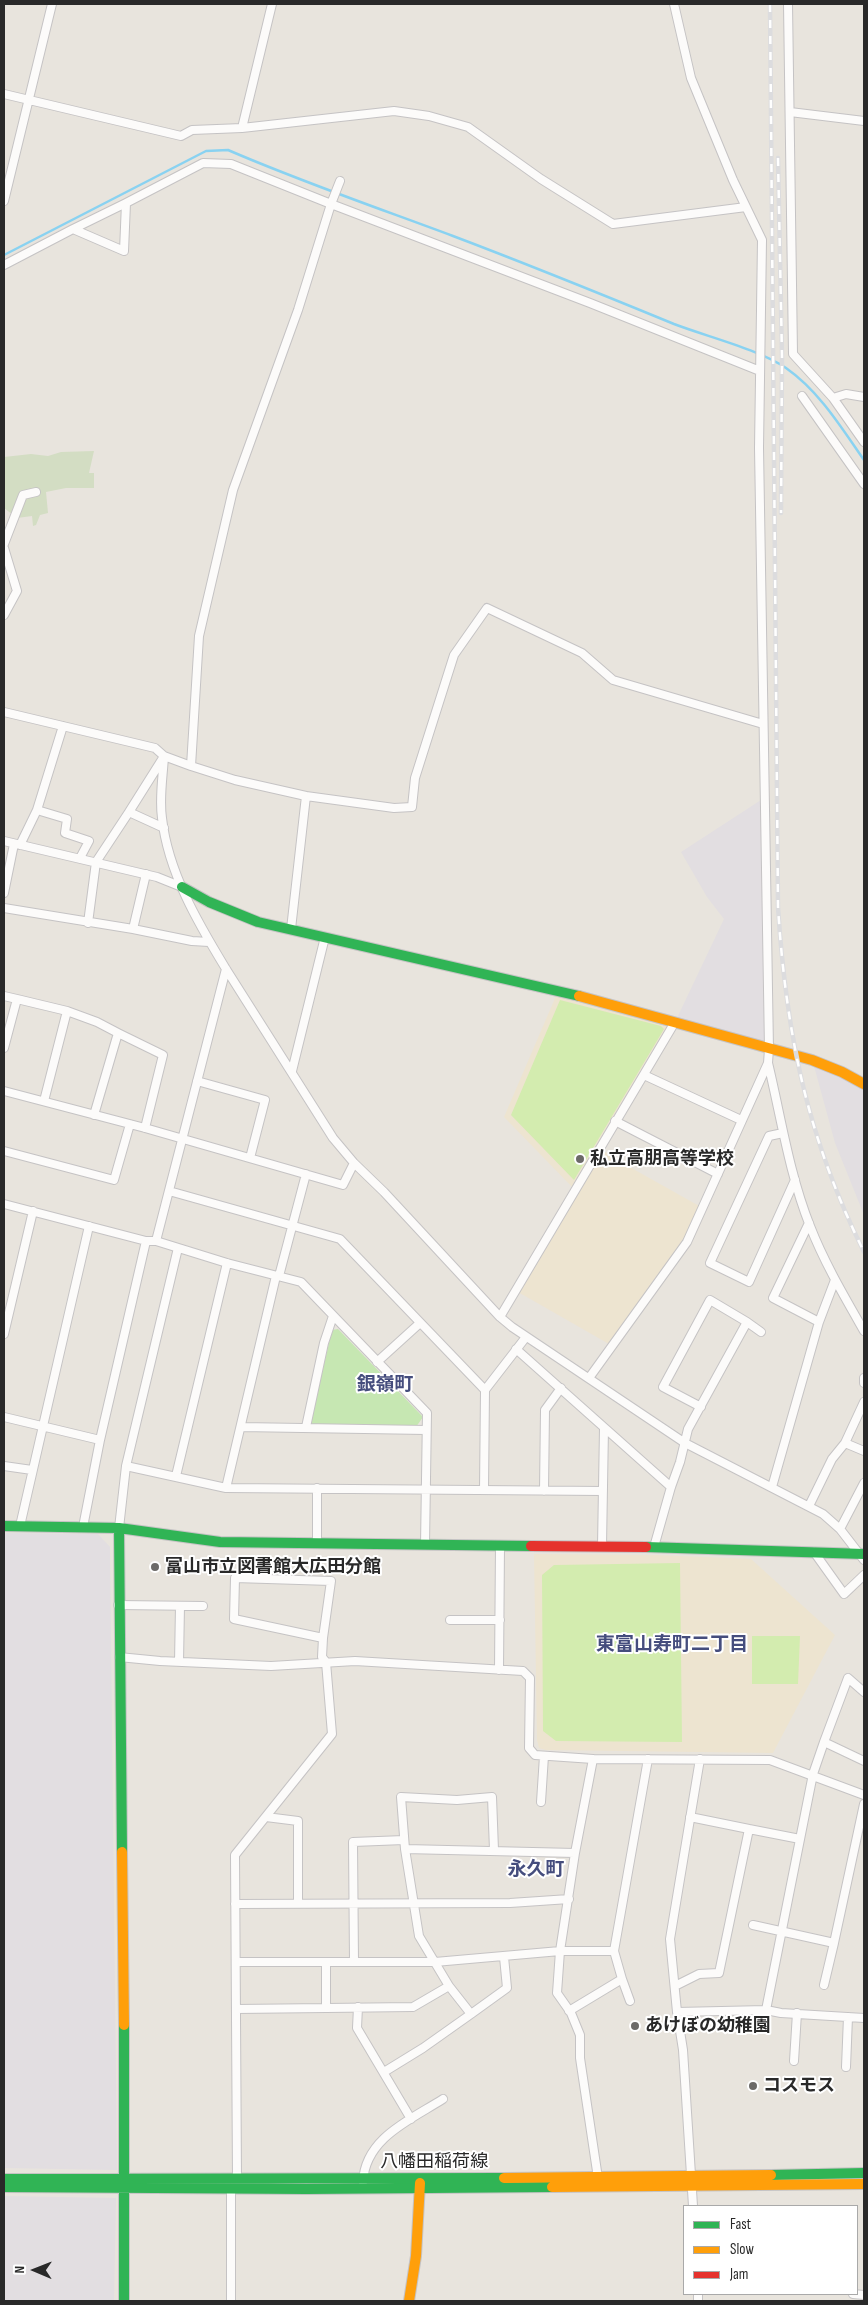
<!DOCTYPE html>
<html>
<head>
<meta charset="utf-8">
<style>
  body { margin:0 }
  #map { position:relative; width:868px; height:2305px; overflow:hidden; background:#e8e4dd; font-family:"Sofia Sans Condensed",sans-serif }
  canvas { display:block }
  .frame { position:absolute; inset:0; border:5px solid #292929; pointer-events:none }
  .legend { position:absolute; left:683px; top:2205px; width:175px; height:90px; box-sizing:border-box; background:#fff; border:1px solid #a9a9a9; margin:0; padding:6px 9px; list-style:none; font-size:15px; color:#292929 }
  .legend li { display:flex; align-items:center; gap:10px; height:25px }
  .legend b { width:25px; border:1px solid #a9a9a9 }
  .north { position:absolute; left:10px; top:2245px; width:50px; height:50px; -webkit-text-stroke:4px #fff; paint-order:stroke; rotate:271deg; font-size:14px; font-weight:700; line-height:20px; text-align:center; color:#292929 }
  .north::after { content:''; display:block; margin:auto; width:18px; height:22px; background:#292929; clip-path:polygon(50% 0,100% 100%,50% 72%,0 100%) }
</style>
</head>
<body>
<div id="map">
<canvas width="868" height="2305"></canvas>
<div class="frame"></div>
<ul class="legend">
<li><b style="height:6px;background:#30b455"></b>Fast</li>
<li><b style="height:6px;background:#ff9f0a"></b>Slow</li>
<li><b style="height:6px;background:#e5322d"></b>Jam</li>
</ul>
<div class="north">N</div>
</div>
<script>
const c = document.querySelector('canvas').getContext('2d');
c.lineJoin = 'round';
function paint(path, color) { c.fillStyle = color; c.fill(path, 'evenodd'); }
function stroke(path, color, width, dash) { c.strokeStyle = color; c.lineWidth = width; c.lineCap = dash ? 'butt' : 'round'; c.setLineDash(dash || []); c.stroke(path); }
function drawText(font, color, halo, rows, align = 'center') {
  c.font = font + ' "Sofia Sans Condensed","Noto Sans JP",sans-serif'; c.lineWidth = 4; c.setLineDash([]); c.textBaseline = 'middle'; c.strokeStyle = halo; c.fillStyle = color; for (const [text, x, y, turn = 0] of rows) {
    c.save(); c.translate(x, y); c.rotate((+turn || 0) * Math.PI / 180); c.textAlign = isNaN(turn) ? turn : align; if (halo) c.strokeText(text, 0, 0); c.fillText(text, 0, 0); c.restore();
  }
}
const industrial = new Path2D(`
  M761,800L766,1040L762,1043L677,1018L724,919L707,897L681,852Z
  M814,1066L856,1083L864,1089V1215L835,1143Z
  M4,1533L98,1534L110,1547L117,2170L4,2168Z
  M4,2196L116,2198L114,2301H4Z`);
const education = new Path2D(`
  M556,996L668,1026L597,1147L635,1170L701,1207L679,1248L609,1344L518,1292L576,1191L504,1117Z
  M534,1554L655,1555L751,1559L835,1635L773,1753L546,1750L539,1748L537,1740Z`);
const green = new Path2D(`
  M338,1329L423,1417L416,1427L310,1425L332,1330Z`);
const cemetery = new Path2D(`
  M94,451L89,473H94V488H66L46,492L48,513L40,515L36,525L33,526L32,516L17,518L4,508V457L31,454L48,456L61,452Z`);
const pitch = new Path2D(`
  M560,1000L661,1026L664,1029L574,1180L511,1115Z
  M680,1563L682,1742L556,1741L543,1731L542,1575L554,1565Z
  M752,1636H800L798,1684H752Z`);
const stream = new Path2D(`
  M4,255L206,151L228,150C302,182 378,208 453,236C527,264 601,294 674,324C708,337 758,349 786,368C819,391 841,427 864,460`);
const street = new Path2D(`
  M272,4L242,128L394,111L429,116L468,127L541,179L613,224L746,207
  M788,4L793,354L833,398L846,394L864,397
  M4,94L181,136L192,130L242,128
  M790,112L864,121
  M340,181L331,204L590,303L760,371
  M4,201L52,4
  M4,265L73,229
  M802,396L864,484
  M833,398L864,442
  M4,544L23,495L36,492
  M4,548L17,591L4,615
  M4,712L155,748L164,756L191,766L199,636L233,490L298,310L331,204L231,164L203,163L126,203L124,251L73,229L126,203
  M164,756C163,776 159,798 162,818C168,872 198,923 226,969L333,1138L354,1163L384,1192L500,1317L512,1327L685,1443L823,1514L840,1529L864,1560
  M191,766L235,780L306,796L291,929
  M306,796L394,808L412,807L415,778L454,655L487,608L582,653L613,680L763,724
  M37,810L63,726
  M129,812L163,758
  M4,841L157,877L182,887
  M20,845L37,810L67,819L65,833L89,841L80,858
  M4,893L14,844
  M4,908L133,929L192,941L209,942
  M88,923L96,862L129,812L164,828
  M133,929L146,874
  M4,996L17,999L4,1048
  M17,999L67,1011L44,1101
  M67,1011L97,1022L118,1033L94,1115
  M118,1033L163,1055L145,1128
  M768,1063C781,1117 789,1173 810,1226C824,1262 844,1296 864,1331
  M292,1071L325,937
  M644,1075L741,1120
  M197,1081L265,1100L250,1158
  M4,1091L145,1128L343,1185L354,1163
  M615,1121L718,1174
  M783,1133L769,1136L710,1263L749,1282L795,1180
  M4,1151L114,1180L130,1124
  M169,1191L340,1239L485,1390
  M4,1204L146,1241H156L227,1263L301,1282L427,1413L425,1545
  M809,1223L773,1298L819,1322
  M156,1241L226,969
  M279,1276L306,1174
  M500,1317L675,1022
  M747,1322L761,1332
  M4,1334L33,1211
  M516,1349L671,1487
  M377,1362L420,1323
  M589,1378L687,1242L768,1063L769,1049L759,448L762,240L733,180L691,78L674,4
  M864,1378V1383
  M4,1417L100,1440L83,1527
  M241,1427L426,1430
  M306,1427L324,1343L333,1316
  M100,1440L146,1241
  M845,1443L864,1451
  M4,1466L32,1470
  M126,1466L226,1488L603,1491
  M176,1476L227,1263
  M772,1487L819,1322L835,1280
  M226,1488L276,1276
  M484,1490L485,1390L526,1337
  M544,1491L545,1410L561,1388
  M809,1506L832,1459L845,1443L864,1402
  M20,1526L89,1226
  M119,1528L126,1466L178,1248
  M840,1529L864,1483
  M317,1543V1488
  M602,1546L604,1428
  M654,1547L671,1487L680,1462L688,1429L747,1322L710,1300L663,1387L701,1407
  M814,1552L844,1594L864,1575
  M235,1578L331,1581L323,1638L234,1619Z
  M118,1605L203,1606
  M450,1620H500
  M119,1657L160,1661L271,1666L355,1661L523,1671L530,1678L529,1748L535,1755L593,1759L770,1760L864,1795
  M179,1662L180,1606
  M499,1670L500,1546
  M864,1692L848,1678L824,1742L864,1761
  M593,1759L575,1853L560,1951L557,1993L571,2013L580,2035V2058L598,2178
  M541,1802L544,1756
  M266,1817L298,1821V1904
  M690,1817L749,1829
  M405,1849L575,1853
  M235,1904L510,1903L569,1899
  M753,1925L834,1943L824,1985
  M834,1943L864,1804
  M614,1951L622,1979
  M236,1962H435L560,1951H614L648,1759
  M354,1962L353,1842L404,1840
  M675,1986L699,1974L719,1973L749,1829L800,1839
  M358,2007L357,2028L411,2119
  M326,2008L413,2007L449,1986L419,1936L405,1849L401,1797L457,1800L492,1797L494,1850
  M236,2009L326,2008V1962
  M766,2010L813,1774L824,1742
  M569,2011L622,1979L630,2001
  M677,2012L670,1939L700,1759
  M471,2014L507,1988L504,1957
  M794,2061L797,2013
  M846,2067L848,2017
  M384,2072L423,2048L471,2014L449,1986
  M237,2179L235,1855L332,1734L326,1662L322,1657L323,1638
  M363,2182C365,2138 410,2120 443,2099
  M231,2189V2301
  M693,2206L683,2050L677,2012L766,2010L781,2013L864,2018
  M853,2294L864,2295
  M698,2301V2294`);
const fast = new Path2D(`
  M182,887L209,902L258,922L579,996
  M4,1526L119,1528L220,1542L531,1546
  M119,1528L122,1852
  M646,1547L864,1554
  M124,2025V2301
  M771,2175L864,2173
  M4,2179L504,2178
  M4,2187L306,2189L552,2187`);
const slow = new Path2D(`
  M579,996L812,1060L842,1072L864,1084
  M122,1852L124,2025
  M504,2178L771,2175
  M552,2187L864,2184
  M409,2301L416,2256L420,2183`);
const jam = new Path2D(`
  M531,1546L646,1547`);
const rail = new Path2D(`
  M770,4L778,907C786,1034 807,1137 864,1252
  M778,158L782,356L781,513`);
const markers = [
  [580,1159,5,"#6c6a68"],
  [155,1567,5,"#6c6a68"],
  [635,2026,5,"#6c6a68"],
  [753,2086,5,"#6c6a68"]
];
const poiNames = [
  ["私立高朋高等学校",590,1159],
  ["富山市立図書館大広田分館",165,1567],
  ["あけぼの幼稚園",645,2026],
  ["コスモス",763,2086]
];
const streetNames = [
  ["八幡田稲荷線",434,2162]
];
const neighbourhoodNames = [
  ["銀嶺町",385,1385],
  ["東富山寿町二丁目",672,1645],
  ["永久町",536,1870]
];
paint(industrial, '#e2dee1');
paint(education, '#ede4d0');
paint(green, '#c6e7b2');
paint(cemetery, '#d3ddc3');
paint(pitch, '#d3ecaf');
stroke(stream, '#89d2f1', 2.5);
stroke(street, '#c5c3c4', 10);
stroke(fast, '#c5c3c4', 12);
stroke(slow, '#c5c3c4', 12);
stroke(jam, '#c5c3c4', 12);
stroke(street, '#fcfbfa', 8);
stroke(fast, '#30b455', 10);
stroke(slow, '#ff9f0a', 10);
stroke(jam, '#e5322d', 10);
stroke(rail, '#dcdcde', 4.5);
stroke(rail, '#fff', 2.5, [8]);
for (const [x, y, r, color] of markers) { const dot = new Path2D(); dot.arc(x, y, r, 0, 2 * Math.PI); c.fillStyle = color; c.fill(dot); stroke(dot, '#fff', 2); }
drawText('bold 18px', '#292929', '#fff', poiNames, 'left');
drawText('18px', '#292929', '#fff', streetNames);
drawText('bold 19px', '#454d7d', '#fff', neighbourhoodNames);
</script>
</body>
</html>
